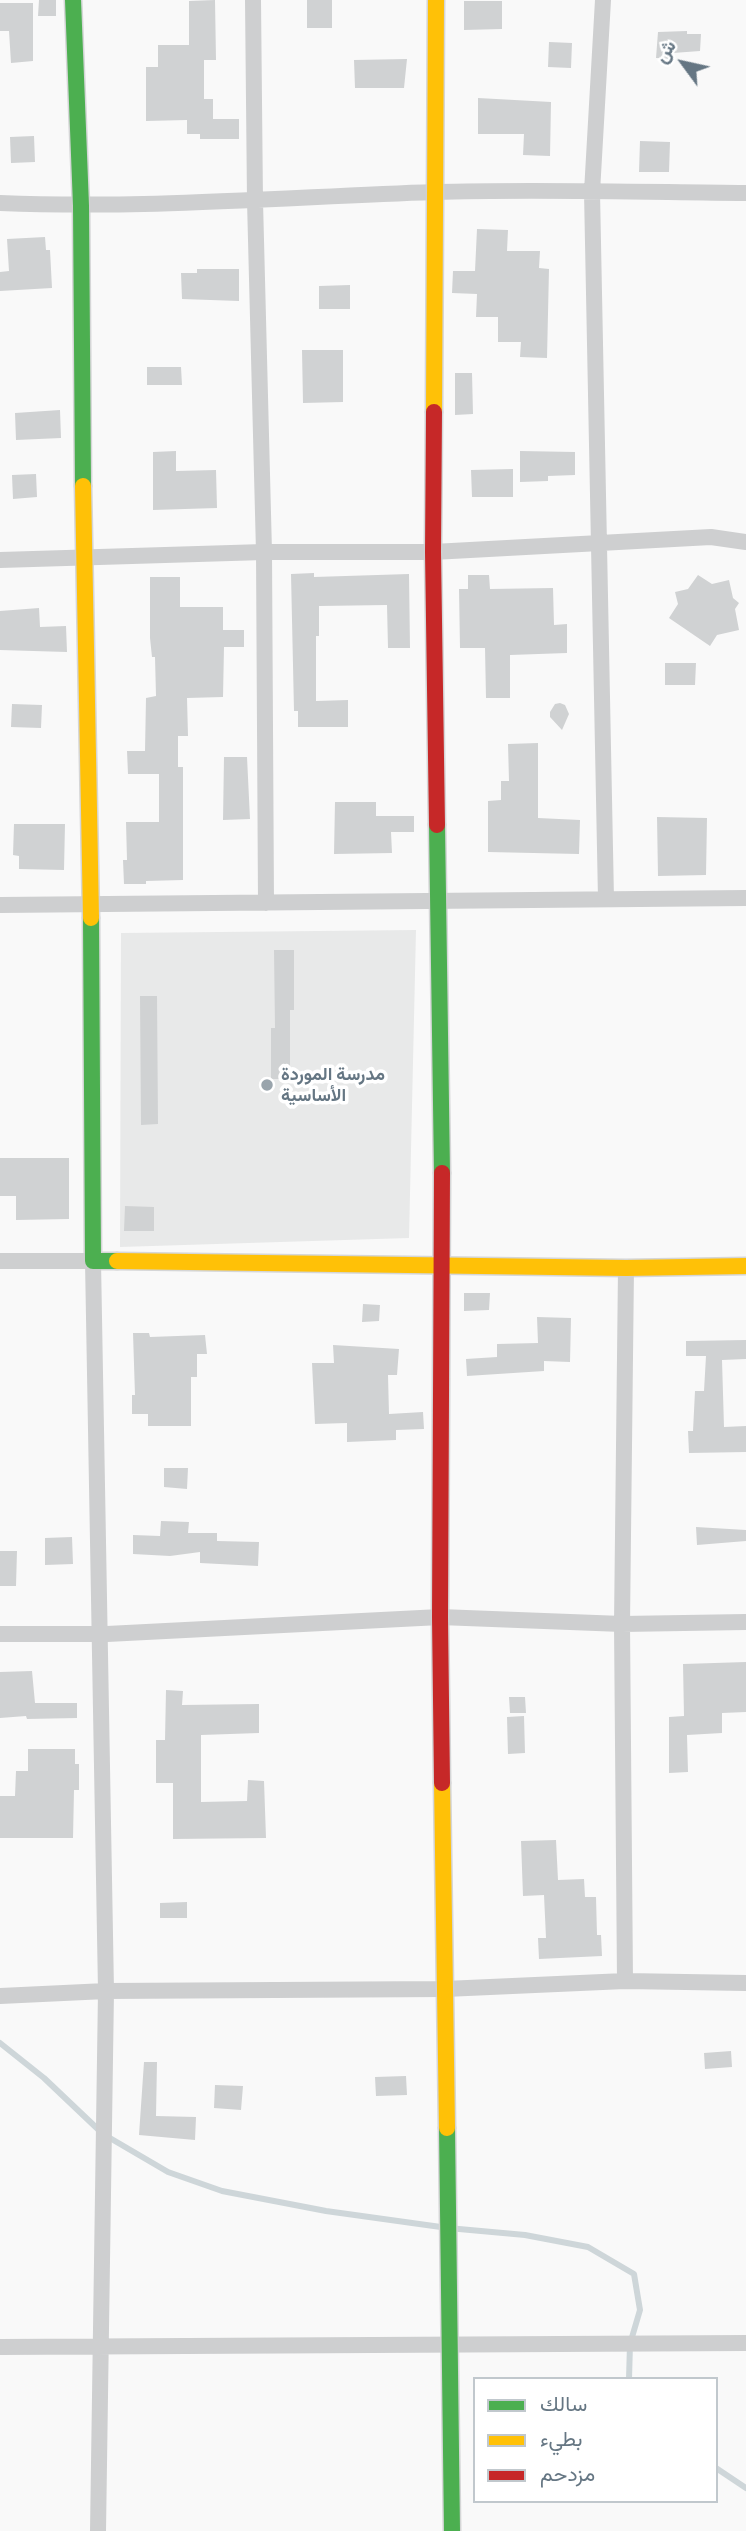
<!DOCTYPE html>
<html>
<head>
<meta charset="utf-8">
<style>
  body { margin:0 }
  #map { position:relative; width:746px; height:2531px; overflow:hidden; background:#f9f9f9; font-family:Signika,Vazirmatn,sans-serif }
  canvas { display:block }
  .legend { position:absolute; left:473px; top:2377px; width:245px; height:126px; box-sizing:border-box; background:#fff; border:2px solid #c1c8cd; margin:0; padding:9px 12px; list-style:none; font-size:21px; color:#657683 }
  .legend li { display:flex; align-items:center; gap:14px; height:35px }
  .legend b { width:35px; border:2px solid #c1c8cd }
  .north { position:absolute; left:648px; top:28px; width:70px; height:70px; -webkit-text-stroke:5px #fff; paint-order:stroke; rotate:303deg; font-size:19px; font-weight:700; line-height:28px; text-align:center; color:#657683 }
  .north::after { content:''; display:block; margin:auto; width:24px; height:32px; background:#657683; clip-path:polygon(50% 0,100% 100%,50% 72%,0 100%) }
</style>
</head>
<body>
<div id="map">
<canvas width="746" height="2531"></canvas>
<ul class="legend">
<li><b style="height:9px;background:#4caf50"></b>سالك</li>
<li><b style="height:9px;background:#ffc107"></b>بطيء</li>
<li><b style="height:9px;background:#c62828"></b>مزدحم</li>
</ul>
<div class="north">ش</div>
</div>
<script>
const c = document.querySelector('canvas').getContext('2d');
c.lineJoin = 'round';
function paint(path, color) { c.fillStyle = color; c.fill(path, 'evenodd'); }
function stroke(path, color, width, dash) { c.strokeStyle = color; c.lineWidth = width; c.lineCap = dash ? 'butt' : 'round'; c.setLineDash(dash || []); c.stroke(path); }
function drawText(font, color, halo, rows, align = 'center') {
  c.font = font + ' Signika,Vazirmatn,sans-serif'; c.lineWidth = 7; c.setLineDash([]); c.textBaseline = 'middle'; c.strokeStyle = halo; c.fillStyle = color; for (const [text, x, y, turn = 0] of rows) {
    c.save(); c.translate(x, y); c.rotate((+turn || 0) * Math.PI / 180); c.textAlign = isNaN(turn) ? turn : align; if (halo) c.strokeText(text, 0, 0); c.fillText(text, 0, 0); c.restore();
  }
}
const built = new Path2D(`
  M416,930L409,1238L120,1247L121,933Z`);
const stream = new Path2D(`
  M0,2043L44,2078L103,2134L168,2172L222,2191L326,2211L448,2228L525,2235L588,2247L634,2274L640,2310L630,2344L629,2379
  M716,2468L746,2488`);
const building = new Path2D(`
  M39,0H56V16H38Z
  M215,0L216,60H204V99H213V119H239V139H200V134H187V120L146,121V67H158V45H189V1Z
  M307,0H332V28H307Z
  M464,1H502V29L464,30Z
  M0,3H33V61L11,63L9,31H0Z
  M687,31V34H701L700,51L673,53V59L656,58L658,32Z
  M549,42L572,43L571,68L548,67Z
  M407,59L404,88H355L354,60Z
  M478,98L551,102L550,156L523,155L524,134H478Z
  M34,136L35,162L11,163L10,137Z
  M640,141L670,142L669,172H639Z
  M477,229L508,230L507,251H540L539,268L549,269L547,358L520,357L521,342H498V317H476L477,294L452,293L453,271H475Z
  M45,237L46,250H50L52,288L0,291V272L9,271L7,239Z
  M197,269H239V301L182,299L181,273H197Z
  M350,285V309H319V286Z
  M302,350H343V402L303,403Z
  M147,367H181L182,385H147Z
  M455,373H472L473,414L455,415Z
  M60,410L61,438L16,440L15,413Z
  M176,451V471L216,470L217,508L153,510V452Z
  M520,451L575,452V475L548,476V481L520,482Z
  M513,469V497H472L471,470Z
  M36,474L37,497L13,499L12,475Z
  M314,573V577L409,574L410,648H388L387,605L319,606V636H316V701L348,700V727H298V711H294L291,574Z
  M468,575H489L490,589L553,588L554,625L567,624V653L510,655V698H486L485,648H460L459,589H468Z
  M698,575L712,584L729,580L733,598L739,603L735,609L739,630L717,635L710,646L669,618L678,604L675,592L688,589Z
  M150,577H180V607H223V630H244V647H224L223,697L187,698L188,736H178V767H183V880L146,881V884H124L123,860H127L126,822H159V774H128L127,751H145L146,698L156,696L155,657H152L150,638Z
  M39,608L40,627L66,626L67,652L0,650V611Z
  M665,663H696L695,685H665Z
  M560,703L565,705L569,714L562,730L550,717V712L555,704Z
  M12,704L42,705L41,728L11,727Z
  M538,743V818L580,820L579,854L488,852V801L501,800V781H509L508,744Z
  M224,757H247L250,819L223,820Z
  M335,802H376V816H414V832H391L392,853L334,854Z
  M657,817L707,818L706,875L658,876Z
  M14,824H65L64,870L19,869V856L13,855Z
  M274,950H294V1010H290V1079H271V1028H275Z
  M140,996H157L158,1124L141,1125Z
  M0,1158H69V1219L16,1220V1196H0Z
  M125,1206L154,1207V1231H124Z
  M464,1293H490L489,1310L464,1311Z
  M363,1304L380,1305L379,1321L362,1322Z
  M537,1317L571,1318L570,1362L544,1361V1371L467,1376L466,1359L497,1357V1344L538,1343Z
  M133,1333H149L150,1337L205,1335L207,1354H197V1377H191V1426H148V1414H132V1395H135Z
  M746,1340V1359L722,1360L724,1427L746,1426V1452L689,1453L688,1431H693L695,1391H704L706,1356H686V1341Z
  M333,1345L399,1349L397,1375H388L389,1414L423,1412L424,1429L396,1430V1440L347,1442V1423L315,1424L312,1363H334Z
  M164,1468H188L187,1489L164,1487Z
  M161,1521L189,1522L188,1533H217V1541L259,1542L258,1566L200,1563V1552L170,1556L133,1554V1535L160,1536Z
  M696,1527L746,1530V1541L697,1545Z
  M72,1537L73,1564L45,1565V1538Z
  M0,1551H17L16,1586H0Z
  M746,1662V1712L722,1713V1733L687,1735L688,1772L669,1773V1717L684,1716L683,1664Z
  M32,1671L35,1703H77V1718L27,1719L26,1716L0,1718V1672Z
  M166,1690L183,1691L182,1705L259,1704V1733L201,1735V1802L247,1801L248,1780L264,1781L266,1838L173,1839V1783H156V1740H165Z
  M509,1697H525L526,1713H510Z
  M524,1716L525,1753L508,1754L507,1717Z
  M28,1749H75V1764H79V1790H74L73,1838H0V1796H15L16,1771H28Z
  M556,1840L558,1880L584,1879L585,1897H596L597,1935H601L602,1956L539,1959L538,1938H546L544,1895L523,1896L521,1841Z
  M187,1902V1918H160V1903Z
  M731,2051L732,2067L705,2069L704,2053Z
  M144,2062H157L156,2116L196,2117L195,2140L139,2135Z
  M406,2076L407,2095L376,2096L375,2077Z
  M215,2085L243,2086L241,2110L214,2108Z`);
const street = new Path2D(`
  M253,0L255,201L264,552L266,903
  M603,0L592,192L606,899
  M0,203C145,209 289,197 434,192C538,189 642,192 746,193
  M0,560L264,552H433L711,537L746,542
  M0,905L746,898
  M0,1261H93L106,1991L98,2531
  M0,1634H107L440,1617L622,1624L746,1622
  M625,1981L622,1624L626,1268
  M0,1996L106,1991L445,1989L625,1981L746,1983
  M0,2347L746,2343`);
const fast = new Path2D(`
  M73,0L81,206L83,486
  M437,825L442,1173
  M91,918L93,1261H117
  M447,2128L452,2531`);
const slow = new Path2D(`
  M434,412L436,0
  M83,486L91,918
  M117,1261L626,1268L746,1266
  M442,1783L447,2128`);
const jam = new Path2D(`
  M434,412L433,552L437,825
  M442,1173L440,1617L442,1783`);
const markers = [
  [267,1085,7,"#99a4ac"]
];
const poiNames = [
  ["مدرسة الموردة",281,1075],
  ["الأساسية",281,1096]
];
paint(built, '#e8e9e9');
stroke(stream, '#ced6d9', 6);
paint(building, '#d0d2d3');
stroke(fast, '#d5d6d7', 19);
stroke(slow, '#d5d6d7', 19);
stroke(jam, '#d5d6d7', 19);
stroke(street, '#cecfd0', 16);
stroke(fast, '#4caf50', 16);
stroke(slow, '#ffc107', 16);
stroke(jam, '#c62828', 16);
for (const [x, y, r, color] of markers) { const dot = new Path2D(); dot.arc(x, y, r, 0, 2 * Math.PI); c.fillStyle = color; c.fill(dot); stroke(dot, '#fff', 2.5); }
drawText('bold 18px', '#657683', '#fff', poiNames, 'left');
</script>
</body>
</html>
